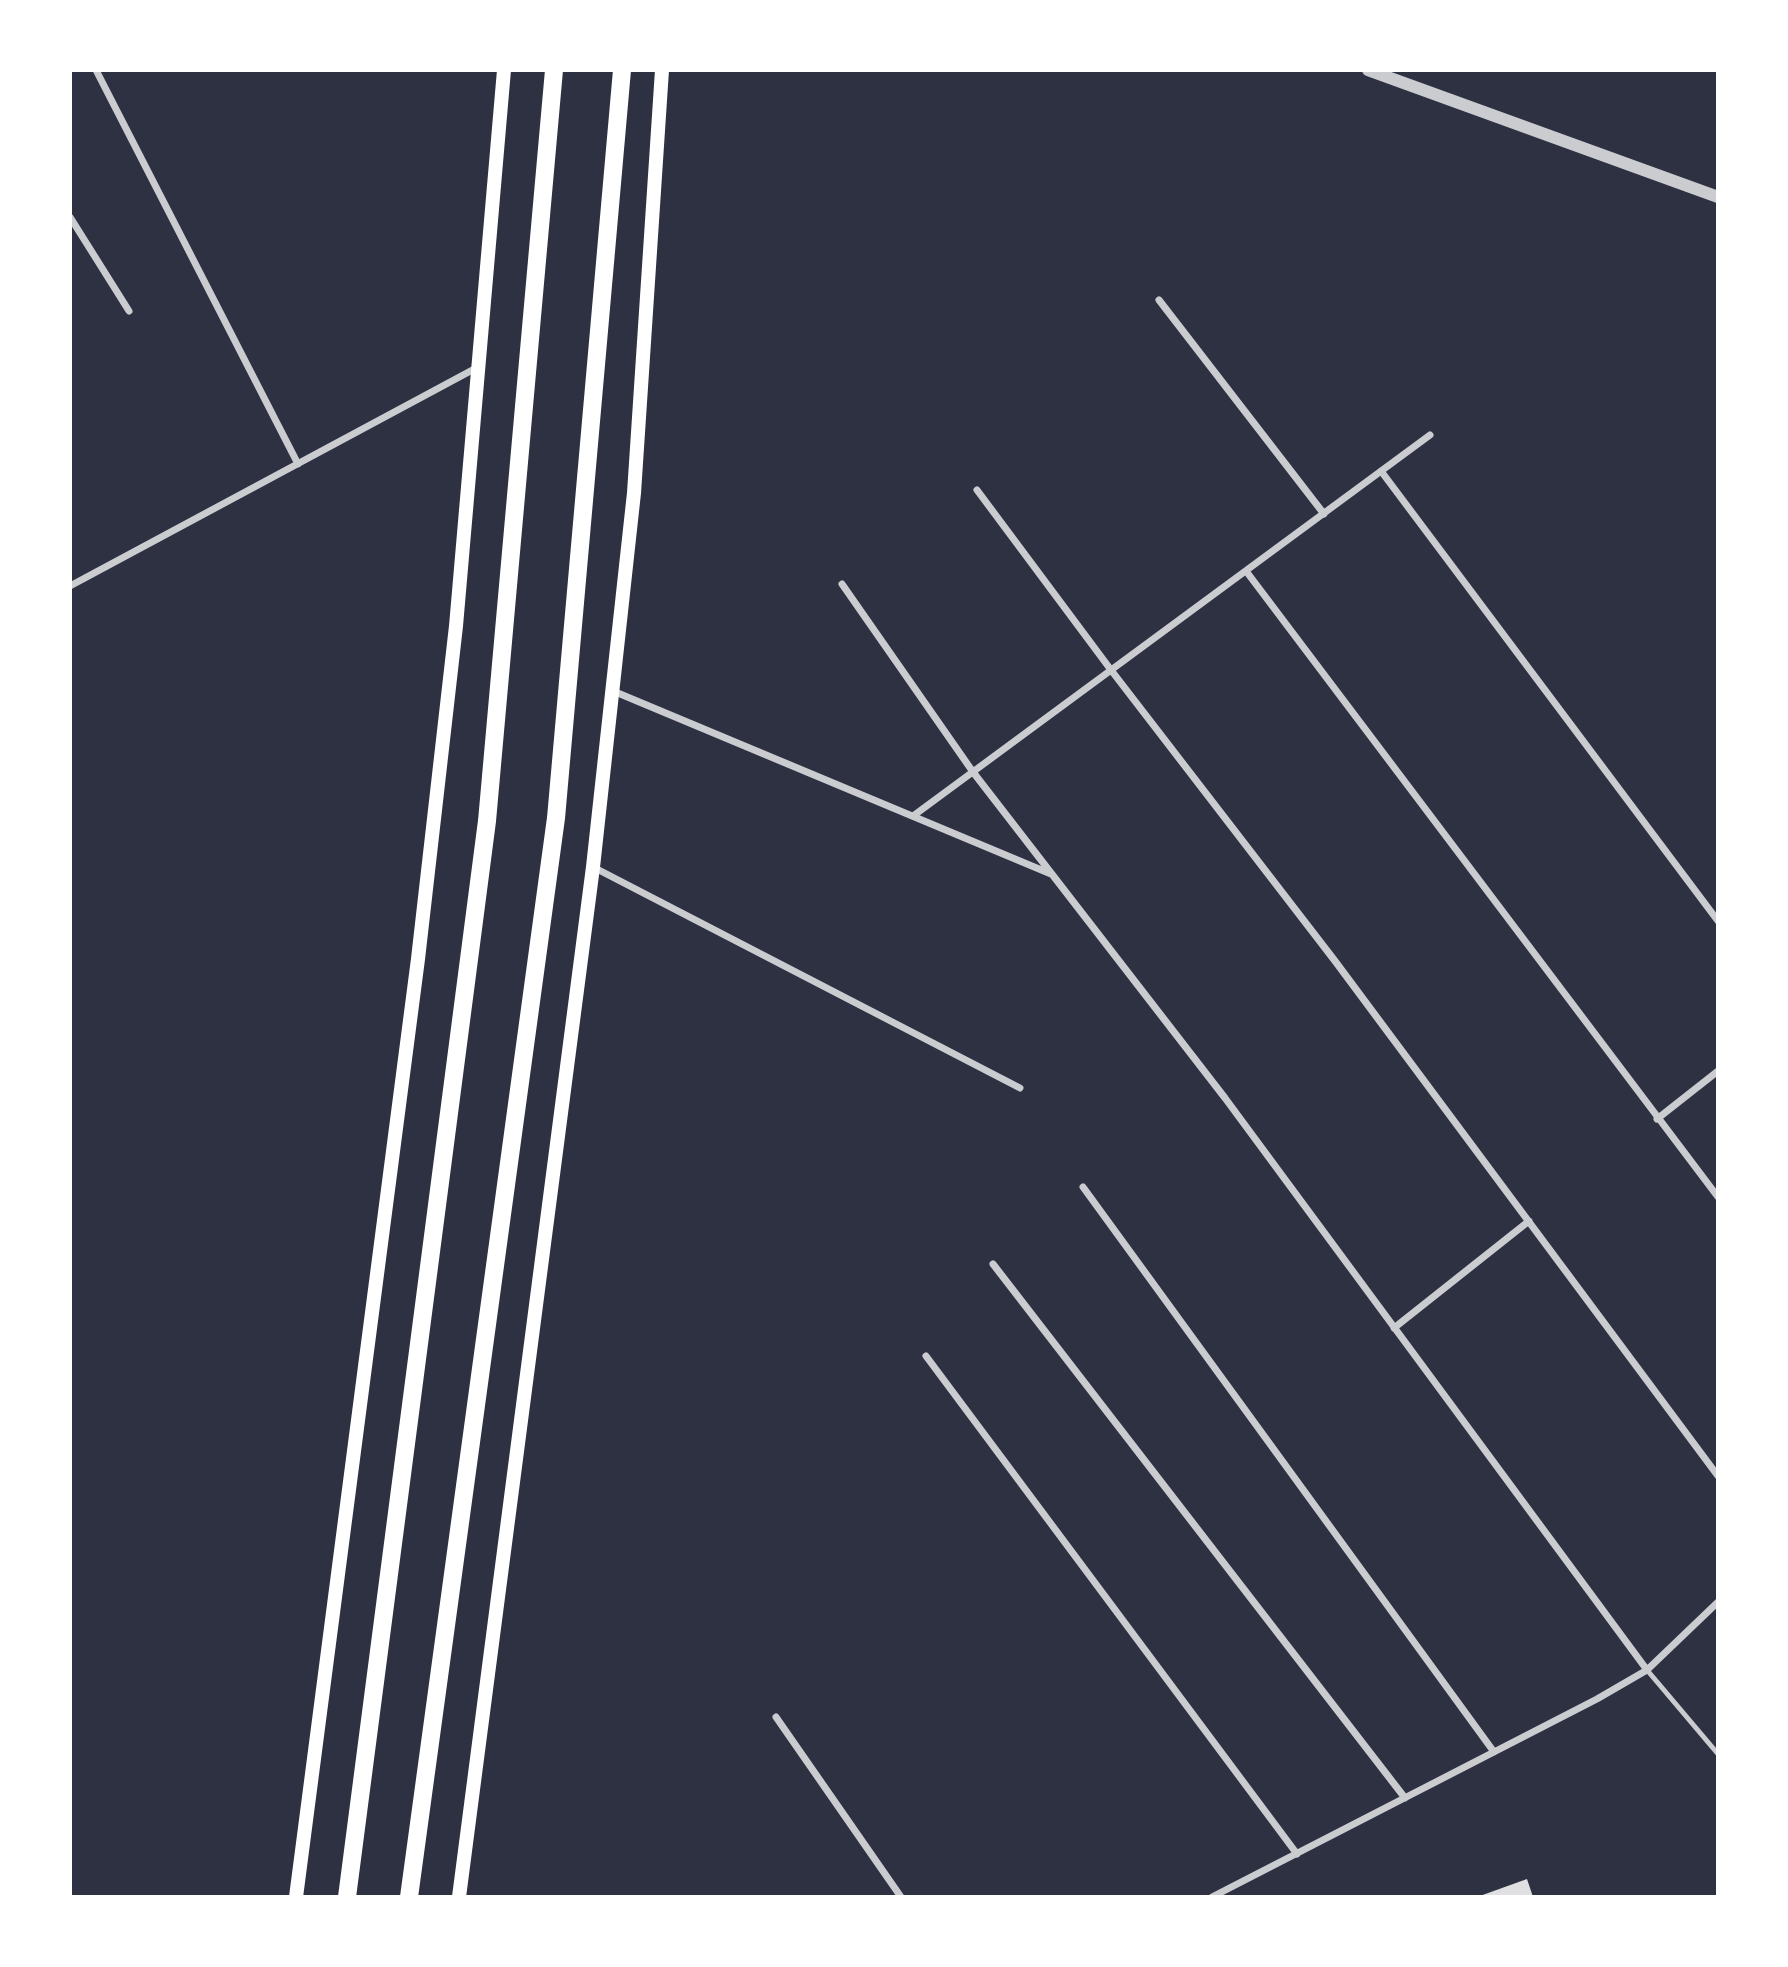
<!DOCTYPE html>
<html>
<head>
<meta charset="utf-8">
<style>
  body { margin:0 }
  #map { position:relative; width:1788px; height:1967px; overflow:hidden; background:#2d3142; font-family:"PT Sans Narrow",sans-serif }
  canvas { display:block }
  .frame { position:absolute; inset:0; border:72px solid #fff; pointer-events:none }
</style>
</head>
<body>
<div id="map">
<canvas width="1788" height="1967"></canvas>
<div class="frame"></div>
</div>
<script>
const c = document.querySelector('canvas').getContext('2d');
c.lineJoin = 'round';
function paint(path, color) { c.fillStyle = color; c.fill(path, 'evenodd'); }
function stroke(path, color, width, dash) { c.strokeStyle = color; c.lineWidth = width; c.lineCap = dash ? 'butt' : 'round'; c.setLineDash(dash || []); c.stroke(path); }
const building = new Path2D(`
  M1527,1879L1533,1897H1477Z`);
const service = new Path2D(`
  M1647,1670L1718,1754`);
const minor = new Path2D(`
  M97,72L298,464
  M70,217L129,311
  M1159,300L1324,514
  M1381,471L1718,921
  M977,490L1111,670L1335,961L1718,1476
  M1246,571L1718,1197
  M842,584L973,772L1225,1098L1647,1670
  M70,586L478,367
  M613,691L1051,874
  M913,816L1430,435
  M593,867L1020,1088
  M1657,1119L1718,1071
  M1083,1187L1494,1752
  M993,1264L1405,1798
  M1394,1328L1529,1221
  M926,1356L1297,1854
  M776,1717L901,1897
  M1212,1897L1597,1699L1647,1670L1718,1602`);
const tertiary = new Path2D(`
  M1368,70L1718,197`);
const secondary = new Path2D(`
  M296,1897L418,959L456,626L504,70
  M459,1897L593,867L634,493L662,70`);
const primary = new Path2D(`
  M347,1897L487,821L554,70
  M409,1897L556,818L622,70`);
paint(building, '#e0e0e3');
stroke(service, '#caccd0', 5);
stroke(minor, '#caccd0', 7);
stroke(tertiary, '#caccd0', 12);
stroke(secondary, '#fff', 14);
stroke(primary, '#fff', 18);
</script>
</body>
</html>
